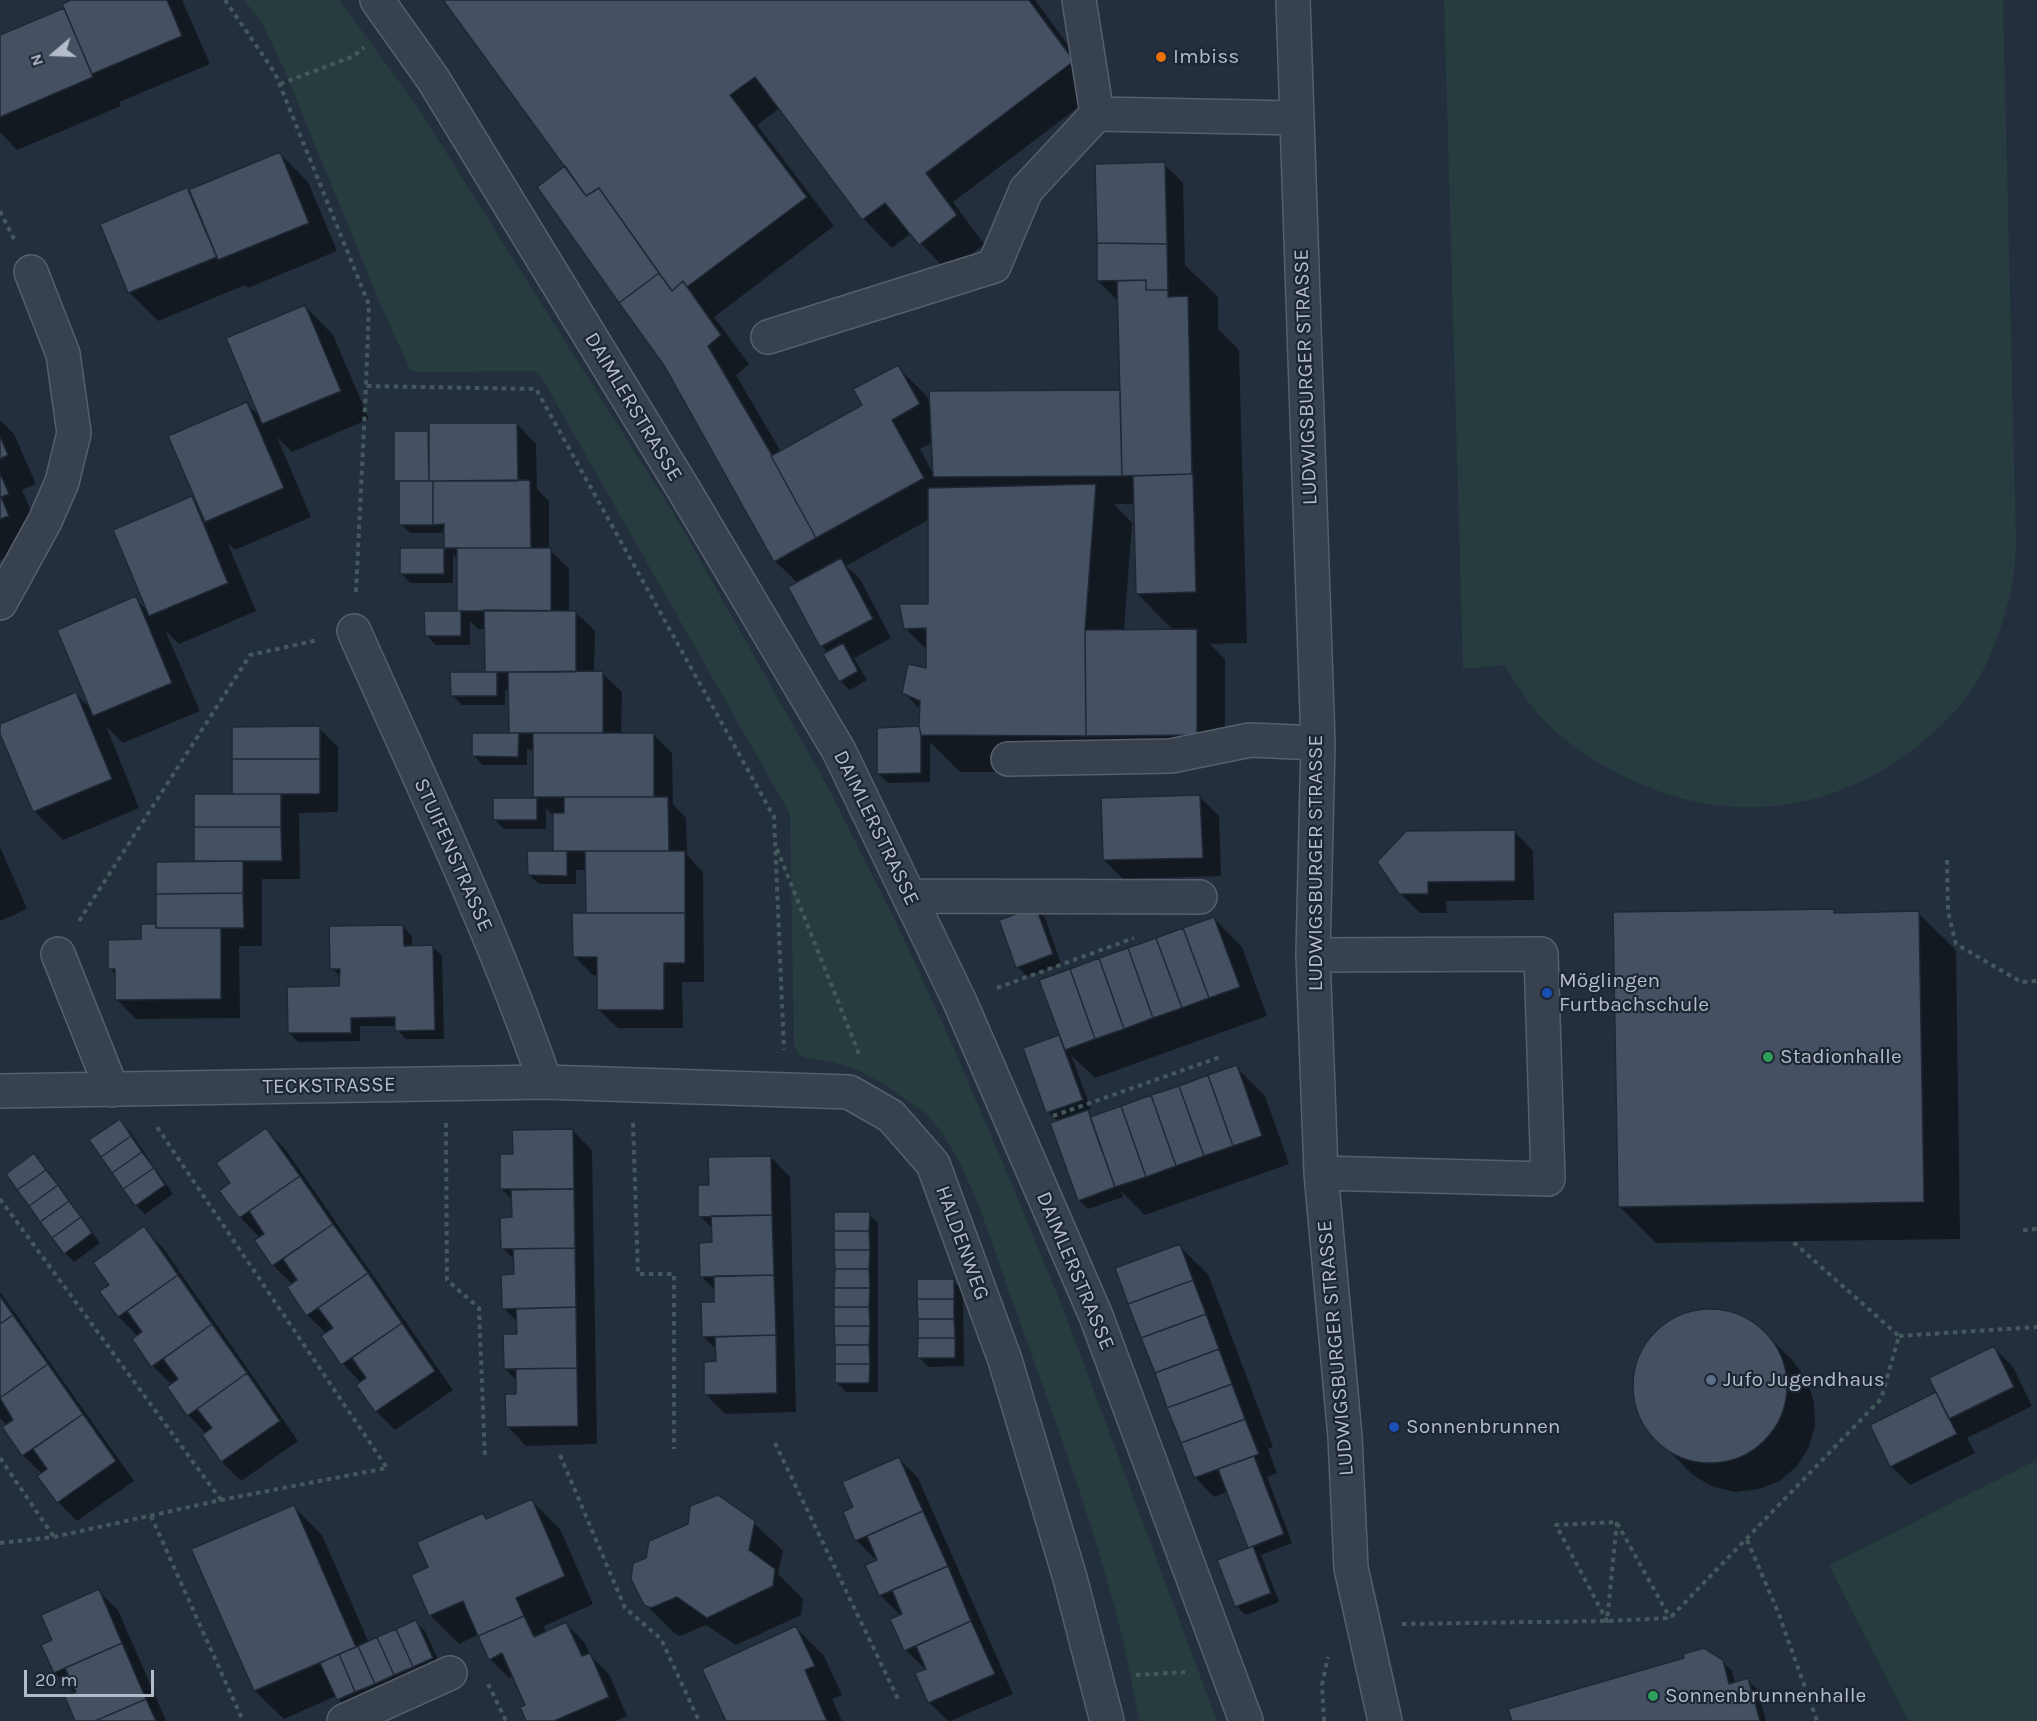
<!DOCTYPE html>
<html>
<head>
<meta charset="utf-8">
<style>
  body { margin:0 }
  #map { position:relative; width:2037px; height:1721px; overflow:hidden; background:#242f3e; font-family:Karla,sans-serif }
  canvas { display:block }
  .north { position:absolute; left:24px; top:24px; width:60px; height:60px; -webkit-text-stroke:4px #1d2633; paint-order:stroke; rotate:251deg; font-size:16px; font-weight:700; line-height:24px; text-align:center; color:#b4bcc9 }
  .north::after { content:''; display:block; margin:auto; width:21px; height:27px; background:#b4bcc9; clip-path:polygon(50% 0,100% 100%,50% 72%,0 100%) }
  .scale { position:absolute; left:24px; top:1670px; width:130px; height:27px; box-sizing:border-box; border:3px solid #b4bcc9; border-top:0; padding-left:8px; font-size:18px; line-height:21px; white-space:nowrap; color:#b4bcc9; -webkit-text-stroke:4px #1d2633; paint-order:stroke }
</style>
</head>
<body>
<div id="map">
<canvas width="2037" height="1721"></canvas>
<div class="north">N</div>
<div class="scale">20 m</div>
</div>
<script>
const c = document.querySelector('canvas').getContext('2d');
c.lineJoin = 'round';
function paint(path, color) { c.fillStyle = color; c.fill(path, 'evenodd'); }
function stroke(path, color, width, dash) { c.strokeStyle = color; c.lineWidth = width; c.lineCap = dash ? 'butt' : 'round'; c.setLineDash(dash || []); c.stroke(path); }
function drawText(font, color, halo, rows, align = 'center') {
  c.font = font + ' Karla,sans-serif'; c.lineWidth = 4.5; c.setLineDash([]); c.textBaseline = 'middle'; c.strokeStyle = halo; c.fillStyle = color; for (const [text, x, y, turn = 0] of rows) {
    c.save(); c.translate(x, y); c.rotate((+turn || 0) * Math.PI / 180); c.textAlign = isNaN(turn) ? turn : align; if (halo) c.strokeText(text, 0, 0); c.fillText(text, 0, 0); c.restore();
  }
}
const green = new Path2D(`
  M244,0H339L417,106L677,519L829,789L895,920L948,1035L1016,1194L1064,1311L1217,1721H1139C1116,1579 1063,1444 1015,1308C994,1252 969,1157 927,1115C922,1110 915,1106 909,1102C886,1084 862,1069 833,1062C821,1059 809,1060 798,1055L794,1045L790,814L542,378L534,371L420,372L411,371L385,315L283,67L263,25Z
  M1444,0H2003L2016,544C2015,558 2015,574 2011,589C2003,628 1985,678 1958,708C1869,807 1741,837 1621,775C1592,760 1563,741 1541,717C1526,701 1516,683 1504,665L1463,669Z
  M2037,1460V1721H1908L1829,1565Z`);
const shadow = new Path2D(`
  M75,0H182L210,64L119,102L121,106L17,150L0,132V37L66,9Z
  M445,0H1035L1101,90L953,202L984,244L949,273L911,233L892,248L864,219L780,108L757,125L834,226L714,317L749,364L736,375L781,452L864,406L897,367L926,395L931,404L1122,394L1119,302L1098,281L1164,164L1183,183L1185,265L1218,297V329L1239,350L1247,643L1210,644L1225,659V763L1122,764V772H960L930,742V782L888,783L879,774L920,727L921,710L903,692L928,669V651L905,628L929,605L930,519L846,566L860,579L891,638L854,658L867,680L850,690L840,681L828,653L822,646L798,583L775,561L567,167ZM933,442L934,475L920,449ZM1114,504H1135L1137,593L1174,631H1124L1132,523Z
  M280,154L308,182L337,251L248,288L245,285L158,321L130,293L102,225Z
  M305,306L333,335L369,419L292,452L277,437L311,517L235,550L227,542L256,611L179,644L165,630L200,711L123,743L106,726L139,808L63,840L34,811L0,730V726L76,694L93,711L135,598L149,612L192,498L200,506L247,404L262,419Z
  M0,420L14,434L36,484L22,490L36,523L37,544L0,560Z
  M517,424L536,444L537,489L549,501V549L569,569V612H575L595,631L594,673H602L622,692L621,734H653L672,753L673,804L686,818L687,855L703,872L704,982H682L683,1028H618L598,1009L599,976L593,975L574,956L587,914V870H576V884H539L529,875L555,853V817L546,808V829H504L495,820L537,799L535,797V751L527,749V765H483L474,756L512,734L510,690H505V705H462L452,695L486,673V629H478L470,621V645H436L426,635V612H461L459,610V560L453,555V583H410L401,573V550L446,549L445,535L442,531V533H410L401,524L400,485L396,480L428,432L430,435Z
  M319,728L338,747V812L299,813L300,879H262V946H239L240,1018L136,1019L117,1000V976L109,968L143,941L158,925L195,863V796H234Z
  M1200,797L1219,816L1221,876L1123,879L1104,860Z
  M1514,831L1533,851L1534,900L1446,901L1447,913H1420L1400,893Z
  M0,847L27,909L0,921Z
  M1036,909L1045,918L1061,964L1027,976L1018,967Z
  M1833,910L1837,914L1918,913L1956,950L1960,1239L1656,1243L1619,1206Z
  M1214,918L1242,947L1267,1016L1095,1078L1071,1055L1091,1109L1086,1111L1093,1117L1236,1067L1265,1096L1289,1164L1145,1215L1121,1191L1123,1197L1088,1209L1079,1200L1058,1122L1048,1112L1025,1049L1061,1036Z
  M403,926L412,936V947H433L442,956L444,1039H406L397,1030V1026H360V1041L298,1042L289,1033L341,987V977L332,968Z
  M119,1121L129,1130L173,1194L145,1214L136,1205Z
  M266,1130L285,1149L453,1390L395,1430L376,1411L361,1383L343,1364L324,1336L327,1334L307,1315L293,1285L273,1265L256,1241L260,1238L240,1217L232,1183Z
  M572,1130L592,1150L597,1444L526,1446L507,1426L518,1395V1382L505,1369L518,1335V1322L503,1308L515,1276V1260L502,1248L513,1219V1200L501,1189L514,1155Z
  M34,1155L43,1165L100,1243L74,1262L65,1253Z
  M771,1157L790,1177L796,1412L725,1414L706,1394L717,1363V1350L704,1337L716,1303V1291L701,1276L713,1244V1229L700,1216L711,1186Z
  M869,1214L878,1223V1392H846L836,1382Z
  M144,1228L163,1248L298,1441L241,1481L222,1462L204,1436L207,1434L188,1415L172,1385L153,1366L134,1339L138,1336L119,1317L102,1292L111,1285Z
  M1179,1246L1208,1274L1273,1447L1268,1449L1277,1473L1267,1477L1292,1543L1261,1555L1279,1602L1246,1615L1236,1606L1250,1549L1228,1491L1214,1497L1195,1477Z
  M953,1281L963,1290L964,1366L928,1367L919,1357Z
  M0,1292L134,1481L77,1521L58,1502L42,1474L23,1455L4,1428L7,1426L0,1418Z
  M1703,1311L1726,1312L1746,1319L1765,1333L1794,1362L1807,1381L1814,1402L1815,1425L1809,1447L1797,1466L1780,1481L1759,1489L1736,1492L1714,1487L1694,1476L1649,1431L1639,1410L1635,1388L1638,1366L1647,1345L1661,1328L1681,1316Z
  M1993,1347L2013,1367L2032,1406L1967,1438L1975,1453L1910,1485L1891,1466L1938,1393Z
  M899,1459L918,1478L1013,1694L950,1721H948L930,1703L917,1674L926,1670L906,1650L901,1616L880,1595L877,1561L856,1540L855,1508Z
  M532,1501L560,1529L593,1604L544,1626L546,1632L566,1624L585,1643L590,1655L609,1674L627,1716L616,1721H528L527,1706L513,1676L509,1678L490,1659L479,1634L459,1644L430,1615V1568L483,1515L488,1520Z
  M293,1506L322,1535L369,1643L416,1622L425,1631L441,1667L347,1709L336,1696L284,1719L255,1691L193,1550Z
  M754,1523L783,1551L778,1574L803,1599L801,1615L736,1645L706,1625L680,1636L674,1633L645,1604L648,1559L690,1525Z
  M98,1591L118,1610L166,1721H77L76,1694L55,1673L43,1645L54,1641Z
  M796,1628L824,1656L842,1695L832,1699L842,1721H728Z
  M1722,1661L1732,1671L1735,1683L1747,1680L1757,1689L1766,1721H1513Z`);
const building = new Path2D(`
  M71,0H167L182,36L92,74L62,4Z
  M443,0H1029L1074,61L926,173L957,215L919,245L885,203L862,220L755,77L730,95L807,197L687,287L683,281L672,291L599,188L586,196Z
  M64,8L93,77L0,117V35Z
  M280,152L309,223L218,260L188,190Z
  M1165,162L1167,244L1097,243L1095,164Z
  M565,166L586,196L599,188L659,273L619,303L537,187Z
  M188,187L217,257L128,293L100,224Z
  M1097,243L1167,244L1168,290H1146V280L1097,281Z
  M659,273L672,291L683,281L721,335L708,346L772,455L771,456L816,538L774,562L665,367L619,303Z
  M1146,280V290H1168V297L1188,296L1192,474L1122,476L1117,281Z
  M305,305L341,391L262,424L226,338Z
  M898,365L920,404L892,420L924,478L816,538L771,456L862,405L853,389Z
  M1120,390L1122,476L933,477L929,391Z
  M247,402L284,488L205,522L168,436Z
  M429,423H517L518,481H429Z
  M394,431H428L429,481H394Z
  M0,436L8,455L0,459Z
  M0,473L9,494L1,497L9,516L0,519Z
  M1192,474H1193L1196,592L1136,594L1133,476Z
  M530,480L531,548H444V524L433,525V481Z
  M399,481H433V525H399Z
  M1096,484L1085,630L1086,736L921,735L919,726L920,701L902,693L908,664L926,668V628L904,629L899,604H928V488Z
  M192,496L228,583L149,616L113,530Z
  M400,548H444V574H400Z
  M457,548H551V611H457Z
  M841,558L873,619L820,647L788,587Z
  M136,596L172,683L93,716L57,630Z
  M484,610L576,611V672H485Z
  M424,611H461V636H425Z
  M1197,629V735L1086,736L1085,630Z
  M843,643L858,671L839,682L823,654Z
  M603,671V733H509L508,672Z
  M450,672H497V696H451Z
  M76,692L112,779L33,812L0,734V724Z
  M320,726V759H232V727Z
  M919,726L921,735V773L877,774V728Z
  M472,733H519L518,757L472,756Z
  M533,733H654V797H533Z
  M232,759H320V794H232Z
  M194,794H281V827H194Z
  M1200,795L1203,858L1103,860L1101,798Z
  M564,797H668L669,851H553V813H564Z
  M493,798H537V820H493Z
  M194,827H281L282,861H194Z
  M1515,830V881L1428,882V894H1399L1377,862L1406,831Z
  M527,851H567V876L528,875Z
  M585,851H685V913H586Z
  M243,861V893L156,894V862Z
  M243,893L244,928H156V894Z
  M1036,907L1053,954L1016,968L999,920Z
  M1834,909V913L1919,911L1924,1202L1618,1207L1613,912Z
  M572,913H685V963H664V1010H597V957H573Z
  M1214,917L1240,987L1209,998L1183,928Z
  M141,924H156V928H221V999L115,1000V969H108V940L141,939Z
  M403,925L404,946L433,945L435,1030L395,1031V1017L351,1018V1033H288L287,987L339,986L340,969H330L329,926Z
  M1183,928L1209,998L1182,1008L1156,938Z
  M1156,938L1182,1008L1153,1018L1128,948Z
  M1128,948L1153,1018L1124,1029L1099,958Z
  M1099,958L1124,1029L1095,1039L1070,969Z
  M1070,969L1095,1039L1065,1050L1039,980Z
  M1059,1035L1083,1100L1046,1113L1023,1048Z
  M1237,1065L1262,1136L1233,1146L1208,1075Z
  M1208,1075L1233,1146L1204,1156L1179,1086Z
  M1179,1086L1204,1156L1176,1166L1151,1095Z
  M1151,1095L1176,1166L1146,1177L1121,1106Z
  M1121,1106L1146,1177L1115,1187L1090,1117Z
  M1088,1110L1115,1187L1078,1201L1050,1123Z
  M120,1119L131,1136L101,1157L89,1140Z
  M266,1128L300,1176L239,1218L219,1191L230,1183L216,1163Z
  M573,1129L574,1189H500V1154H513L512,1130Z
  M131,1136L142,1152L112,1173L101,1157Z
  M142,1152L154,1168L123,1189L112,1173Z
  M34,1153L46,1170L17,1190L6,1174Z
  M771,1156L772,1215L698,1217V1185H709L708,1157Z
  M154,1168L165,1185L135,1206L123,1189Z
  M46,1170L58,1185L29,1206L17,1190Z
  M300,1176L333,1224L272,1266L254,1240L264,1234L249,1211Z
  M58,1185L69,1201L40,1222L29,1206Z
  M574,1189L575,1248L501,1249L500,1218L512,1217L511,1190Z
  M69,1201L81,1217L52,1238L40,1222Z
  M834,1212H870L869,1231H834Z
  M772,1215L774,1275L700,1277L699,1243L712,1242L711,1216Z
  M81,1217L92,1233L64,1254L52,1238Z
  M333,1224L368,1273L306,1316L287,1287L297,1280L283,1259Z
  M144,1226L178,1275L118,1317L99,1291L109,1285L93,1263Z
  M834,1231H869L870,1250H834Z
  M1180,1244L1193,1280L1128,1304L1115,1268Z
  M575,1248L576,1307L502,1309L501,1275L514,1274L513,1249Z
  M834,1250H870L869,1269H835Z
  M835,1269H869L870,1288H834Z
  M368,1273L402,1323L341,1365L321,1336L333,1328L318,1308Z
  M178,1275L212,1324L151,1367L132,1339L142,1332L127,1311Z
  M774,1275L776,1335L702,1337L701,1302H714V1276Z
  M917,1279H954V1299H917Z
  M1193,1280L1206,1314L1141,1338L1128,1304Z
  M834,1288H870L869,1307H834Z
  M0,1296L13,1315L0,1324Z
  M917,1299H954V1319H918Z
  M576,1307L577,1368L504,1369L503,1334H517L516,1309Z
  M834,1307H869L870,1326H834Z
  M1633 1386a77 77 0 1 1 154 0a77 77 0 1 1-154 0Z
  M1206,1314L1219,1349L1155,1373L1141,1338Z
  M13,1315L48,1364L0,1398V1324Z
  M918,1319H954L955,1338H918Z
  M402,1323L435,1371L375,1412L356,1385L366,1378L352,1358Z
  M212,1324L247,1373L187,1416L167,1387L178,1379L163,1359Z
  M834,1326H870L869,1345H835Z
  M776,1335L777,1393L704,1395V1362L716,1361L715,1337Z
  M918,1338H955V1358H917Z
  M835,1345H869L870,1364H835Z
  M1994,1346L2014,1387L1949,1419L1929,1378Z
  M1219,1349L1232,1384L1167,1408L1155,1373Z
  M48,1364L83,1414L22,1456L2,1427L13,1420L0,1398Z
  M835,1364H870L869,1383H835Z
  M577,1368L578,1426L506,1427L505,1394H516V1369Z
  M247,1373L280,1421L221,1462L202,1435L212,1428L197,1409Z
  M1232,1384L1245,1419L1181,1443L1167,1408Z
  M1936,1392L1957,1434L1890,1467L1870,1425Z
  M83,1414L116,1461L57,1503L37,1476L47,1469L33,1449Z
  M1245,1419L1259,1454L1194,1478L1181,1443Z
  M1254,1456L1284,1534L1248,1548L1218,1469Z
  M899,1457L923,1511L855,1541L843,1512L853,1507L842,1482Z
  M718,1495L755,1521L749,1550L775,1569L773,1586L707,1618L677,1597L651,1608L644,1605L631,1579L633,1563L646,1558L649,1541L688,1524L690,1506Z
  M532,1499L565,1576L516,1598L524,1616L478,1636L463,1601L429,1616L411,1575L428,1567L417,1542L483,1513L486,1519Z
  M294,1505L356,1647L254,1691L191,1549Z
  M923,1511L948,1566L879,1596L865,1565L877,1560L867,1536Z
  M1253,1546L1271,1593L1235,1607L1217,1560Z
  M948,1566L971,1621L904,1651L890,1619L902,1614L892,1590Z
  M99,1589L122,1643L54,1673L41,1645L52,1640L41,1615Z
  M524,1616L534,1637L566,1622L582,1656L590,1653L609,1697L554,1721H526L520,1707L525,1705L502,1653L489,1660L478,1636Z
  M416,1620L433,1658L413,1667L396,1629Z
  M971,1621L995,1674L928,1703L915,1673L926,1669L916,1646Z
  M796,1626L815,1666L805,1670L827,1721H726L702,1669Z
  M396,1629L413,1667L394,1675L377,1637Z
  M377,1637L394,1675L375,1684L358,1646Z
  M122,1643L146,1699L95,1721H75L65,1697L76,1692L65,1668Z
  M358,1646L375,1684L355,1692L339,1654Z
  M1704,1648L1723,1660L1729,1684L1748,1678L1760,1721H1512L1508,1709L1684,1658L1683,1654Z
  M339,1654L355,1692L337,1700L320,1663Z
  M146,1699L156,1721H95Z`);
const path = new Path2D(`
  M225,0L275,73L369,305L366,386
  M280,84L354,56L364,47
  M0,211L14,239
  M356,592L366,386L536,389L774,817L784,1050
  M777,849L859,1054
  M1947,860L1948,912L1956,944L2021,982L2037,981
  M79,921L250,655L318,640
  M997,988L1134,938
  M1053,1116L1223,1056
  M446,1123L447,1280L479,1308L485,1459
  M633,1123L638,1274H674V1449
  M0,1199L221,1500
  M2023,1230L2037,1229
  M1899,1336L2037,1327
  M775,1443L898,1699
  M560,1455L625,1608L661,1639L699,1721
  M0,1458L54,1537
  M151,1516L243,1721
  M1617,1522L1607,1621L1556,1525Z
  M1617,1523L1670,1618
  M1747,1540L1778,1612L1817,1721
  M0,1543L54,1537L221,1500L387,1468L157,1127
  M1402,1624L1607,1621L1670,1618L1881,1399L1899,1336L1793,1242
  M1136,1675L1185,1672
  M488,1684L506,1721
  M1324,1721L1322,1685L1328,1657`);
const minor = new Path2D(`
  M377,0L433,79L681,485L839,751L960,1002L1096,1316L1246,1721
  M1079,0L1097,114L1297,118
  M1293,0L1318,743L1313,955L1321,1173L1345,1437L1351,1568L1385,1721
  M768,337L994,266L1026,190L1097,114
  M0,603L45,521L62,482L74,433L63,354L31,272
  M354,631C420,780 492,928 545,1082
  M1008,759L1171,756L1250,740L1318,743
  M909,896L1200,897
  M58,954L112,1090
  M1313,955L1541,954L1548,1179L1321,1173
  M0,1091L545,1082L849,1092L891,1116L933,1164L1005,1360L1070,1578L1107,1721
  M344,1721L450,1673`);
const markers = [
  [1161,57,6,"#e8710a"],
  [1547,993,6,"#1a4fb4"],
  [1768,1057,6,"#2e9e5b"],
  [1711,1380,6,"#5c6f8a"],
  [1394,1427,6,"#1a4fb4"],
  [1653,1696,6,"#2e9e5b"]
];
const poiNames = [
  ["Imbiss",1173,57],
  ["Möglingen",1559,981],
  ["Furtbachschule",1559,1005],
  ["Stadionhalle",1780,1057],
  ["Jufo Jugendhaus",1723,1380],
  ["Sonnenbrunnen",1406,1427],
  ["Sonnenbrunnenhalle",1665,1696]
];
const streetNames = [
  ["LUDWIGSBURGER STRASSE",1306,377,-92],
  ["DAIMLERSTRASSE",633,407,59],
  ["DAIMLERSTRASSE",876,828,64],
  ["STUIFENSTRASSE",453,855,66],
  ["LUDWIGSBURGER STRASSE",1316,863,-90],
  ["TECKSTRASSE",329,1086,-1],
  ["HALDENWEG",962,1243,70],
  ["DAIMLERSTRASSE",1075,1271,67],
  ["LUDWIGSBURGER STRASSE",1336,1348,-95]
];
paint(green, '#263c3f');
paint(shadow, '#0007');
paint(building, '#455162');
stroke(building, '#1f2835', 1.5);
stroke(minor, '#565f6c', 36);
stroke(path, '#44595c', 4, [4.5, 4.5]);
stroke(minor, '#38414e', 33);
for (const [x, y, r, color] of markers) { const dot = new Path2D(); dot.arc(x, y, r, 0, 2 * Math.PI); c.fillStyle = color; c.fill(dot); stroke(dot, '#1d2633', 2); }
drawText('21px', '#b4bcc9', '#1d2633', poiNames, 'left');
drawText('21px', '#b4bcc9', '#1d2633', streetNames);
</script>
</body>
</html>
